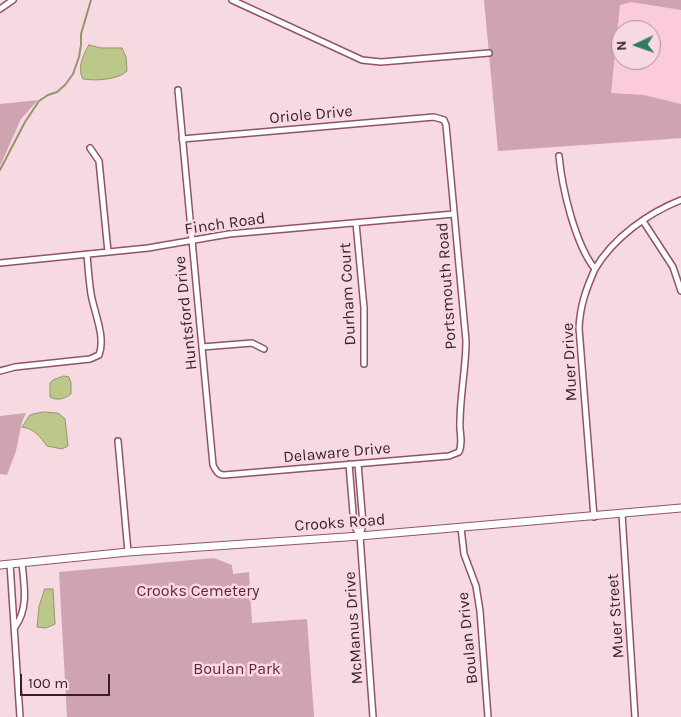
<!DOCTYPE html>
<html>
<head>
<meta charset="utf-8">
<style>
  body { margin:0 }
  #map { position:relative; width:681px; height:717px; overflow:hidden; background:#f6d9e1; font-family:Karla,sans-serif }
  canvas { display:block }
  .north { position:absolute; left:611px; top:20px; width:50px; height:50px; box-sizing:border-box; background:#f6d9e1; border:1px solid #aa8e97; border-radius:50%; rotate:267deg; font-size:14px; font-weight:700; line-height:20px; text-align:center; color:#391e28 }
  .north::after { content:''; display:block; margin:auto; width:18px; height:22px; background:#337769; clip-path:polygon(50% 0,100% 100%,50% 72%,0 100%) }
  .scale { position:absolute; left:20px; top:674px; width:90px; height:22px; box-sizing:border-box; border:2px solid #391e28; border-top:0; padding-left:6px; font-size:15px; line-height:18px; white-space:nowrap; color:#391e28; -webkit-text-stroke:4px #f6d9e1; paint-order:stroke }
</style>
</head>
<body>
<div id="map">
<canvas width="681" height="717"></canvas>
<div class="north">N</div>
<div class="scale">100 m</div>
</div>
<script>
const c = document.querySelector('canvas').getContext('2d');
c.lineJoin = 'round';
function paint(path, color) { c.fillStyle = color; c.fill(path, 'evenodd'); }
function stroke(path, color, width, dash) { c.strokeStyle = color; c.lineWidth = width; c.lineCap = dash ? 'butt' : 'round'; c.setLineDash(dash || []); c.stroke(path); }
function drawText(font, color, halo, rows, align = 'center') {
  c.font = font + ' Karla,sans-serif'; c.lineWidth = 5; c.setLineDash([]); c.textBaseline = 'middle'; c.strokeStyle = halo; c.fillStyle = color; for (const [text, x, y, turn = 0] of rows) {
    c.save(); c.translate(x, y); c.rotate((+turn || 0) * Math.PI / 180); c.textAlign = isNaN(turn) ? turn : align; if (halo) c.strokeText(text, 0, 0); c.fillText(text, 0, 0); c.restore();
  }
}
const built = new Path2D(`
  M484,0H681V139L498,151ZM621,30H651V60H621Z`);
const green = new Path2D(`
  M484,0H681V10L631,2L620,5L611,93L644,95L681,104V138L498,151Z
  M38,100L21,119L0,166V104Z
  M26,413L22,422L16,451L7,475L0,474V416Z
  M214,558L232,565L233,574L249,572L252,623L307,619L314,717H67L59,572Z`);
const water = new Path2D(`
  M89,45L101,48H122L126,57L127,71C118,80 95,81 83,79C77,68 83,55 89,45Z
  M64,376L69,377L71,383V394C64,399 58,401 50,397V383L53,380Z
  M44,412L58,413L65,419L68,446L62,449L47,446C40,437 35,429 22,427L30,415Z
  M45,589H53L55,624L46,628L37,627L39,607Z`);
const stream = new Path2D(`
  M0,170L25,122L39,101L48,95L57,92L65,85L73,74L79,57L81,45V34L91,0`);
const minor = new Path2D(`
  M232,0L362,60L381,62L489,53
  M0,9L13,0
  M178,90L213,465C216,471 218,475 224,475L449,456L459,452C462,445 461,437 460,429C459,399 466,371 466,341L446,125L444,120L434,117L182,139
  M90,148L99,161L108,252
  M559,156C562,188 575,244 595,269C586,289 580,306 579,328L594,517
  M643,221L673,267L681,291
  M356,223L364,308V364
  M0,263L148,248L229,234L454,214
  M595,269C613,238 648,213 681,200
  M202,347L252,343L264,349
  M0,371L15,367L90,359L99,355C106,337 94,312 91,294C89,281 88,267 87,254
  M118,441L128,552
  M349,464L354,525L360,536
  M358,464L363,524L360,536L373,717
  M622,514L635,717
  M461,528L464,554L476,586L480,611L488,717
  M10,564L20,717
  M15,627C29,608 24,585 22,563`);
const secondary = new Path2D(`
  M0,565L128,552L360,536L681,508`);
const streetNames = [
  ["Oriole Drive",311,115,-5],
  ["Finch Road",225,224,-8],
  ["Portsmouth Road",447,286,-94],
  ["Durham Court",348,294,-93],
  ["Huntsford Drive",186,313,-96],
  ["Muer Drive",570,362,-93],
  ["Delaware Drive",337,453,-5],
  ["Crooks Road",340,523,-4],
  ["Muer Street",616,616,-94],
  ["McManus Drive",354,628,-94],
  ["Boulan Drive",468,638,-96]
];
const parkNames = [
  ["Crooks Cemetery",198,591],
  ["Boulan Park",237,669]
];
paint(built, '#fccbda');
paint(green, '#d0a3b1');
paint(water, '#bbc88a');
stroke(water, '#94956d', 1);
stroke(stream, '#94956d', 2);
stroke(minor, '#925369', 8);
stroke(secondary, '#925369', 9);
stroke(minor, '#fff', 5);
stroke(secondary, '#fff', 7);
drawText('16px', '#391e28', '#f6d9e1', streetNames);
drawText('16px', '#6a1e3f', '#f6d9e1', parkNames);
</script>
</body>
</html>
